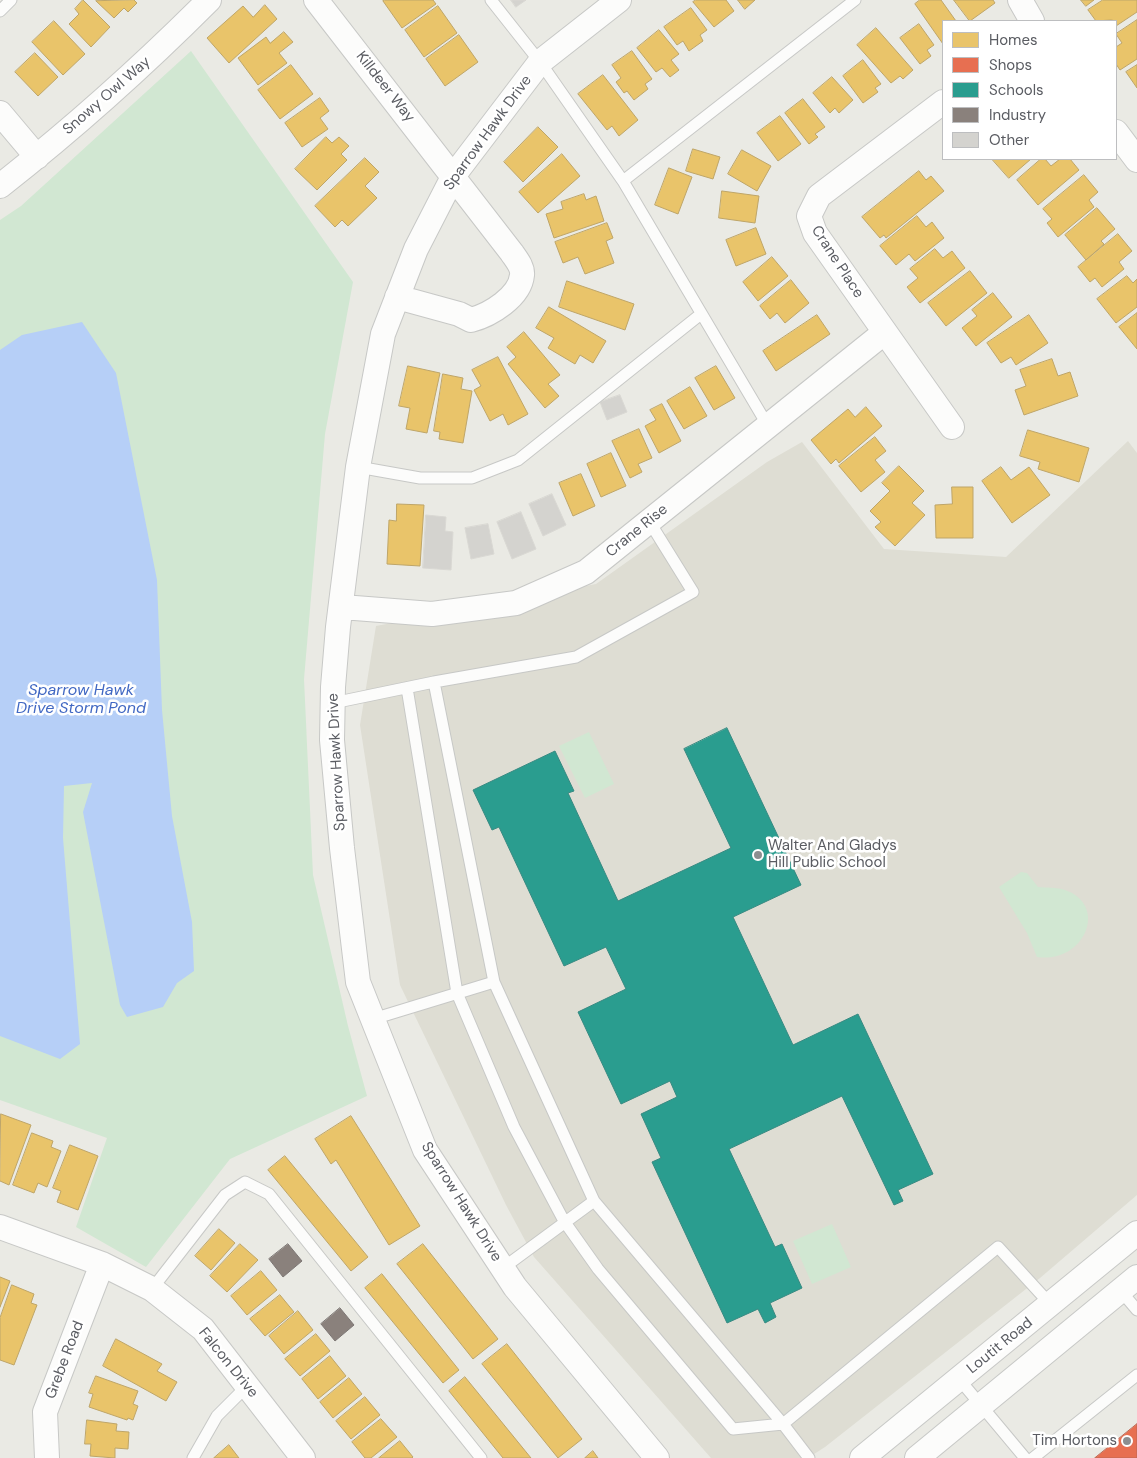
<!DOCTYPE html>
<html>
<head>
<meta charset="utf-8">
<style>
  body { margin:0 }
  #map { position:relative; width:1137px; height:1458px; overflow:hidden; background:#eaeae4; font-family:"DM Sans",sans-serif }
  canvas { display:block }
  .legend { position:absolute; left:942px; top:20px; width:175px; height:140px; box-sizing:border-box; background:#fff; border:1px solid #bdbec0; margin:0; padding:6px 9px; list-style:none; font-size:15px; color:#5a5c62 }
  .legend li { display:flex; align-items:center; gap:10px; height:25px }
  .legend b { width:25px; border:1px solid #bdbec0 }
</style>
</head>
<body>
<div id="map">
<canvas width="1137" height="1458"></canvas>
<ul class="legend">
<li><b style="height:14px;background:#e9c46a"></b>Homes</li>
<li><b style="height:14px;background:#e76f51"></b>Shops</li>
<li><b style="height:14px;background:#2a9d8f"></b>Schools</li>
<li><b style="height:14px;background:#8a817c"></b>Industry</li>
<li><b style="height:14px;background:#d4d3cf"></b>Other</li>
</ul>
</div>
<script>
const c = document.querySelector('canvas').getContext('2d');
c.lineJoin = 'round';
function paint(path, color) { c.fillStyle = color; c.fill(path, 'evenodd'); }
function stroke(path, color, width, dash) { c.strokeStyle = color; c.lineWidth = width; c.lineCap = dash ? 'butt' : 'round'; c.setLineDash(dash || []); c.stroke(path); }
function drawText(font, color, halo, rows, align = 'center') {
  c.font = font + ' "DM Sans",sans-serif'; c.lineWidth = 5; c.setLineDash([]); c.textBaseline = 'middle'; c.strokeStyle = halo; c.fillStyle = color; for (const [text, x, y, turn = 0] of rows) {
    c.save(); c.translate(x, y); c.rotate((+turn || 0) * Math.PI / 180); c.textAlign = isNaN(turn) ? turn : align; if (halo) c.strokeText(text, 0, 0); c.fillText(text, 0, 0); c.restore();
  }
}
const education = new Path2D(`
  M1128,441L1137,453V1195L1040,1278L825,1447L808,1458H711L534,1257L506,1205L400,985L360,725L376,626L596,584L767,462L802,442L884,549L1006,557Z`);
const green = new Path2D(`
  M191,51L353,282L325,434L304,679L313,875L348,1026L367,1096L230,1159L146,1267L76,1227L107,1138L0,1100V220L21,206Z
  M589,732L614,784L585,798L559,746Z
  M1021,872L1027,873L1038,887C1047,888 1056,887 1065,890C1109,905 1085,964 1037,957L1027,933L999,887Z
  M832,1224L851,1267L812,1284L793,1241Z`);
const water = new Path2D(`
  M82,322L116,373L157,580L162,710L172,816L192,922L194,971L177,983L163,1007L127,1017L120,1005L83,812L92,783L64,786L63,838L80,1044L60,1059L0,1036V350L22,335Z`);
const homes = new Path2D(`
  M83,0L110,27L91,47L69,24L79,14L75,9Z
  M134,0L137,3L128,12L124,8L114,18L96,1Z
  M385,0H433L436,4L402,28L383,1Z
  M696,0H726L734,11L714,27L693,2Z
  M738,0H755L745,9Z
  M920,0H941L956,21H943V44L915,4Z
  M954,0H993L995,3L970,21Z
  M1081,0H1094L1086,6Z
  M1103,0H1137V12L1116,26V21L1111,20L1096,21L1088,10Z
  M265,5L277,19L229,63L207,38L243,6L253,17Z
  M438,6L457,33L424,57L405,30Z
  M691,8L707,30L700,35L703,41L689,51L683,41L677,45L664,27Z
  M1137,20V59L1120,70L1116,64V47L1122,43L1116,34Z
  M54,21L85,54L63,75L32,42Z
  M919,24L934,45L927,50L931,56L920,64L900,38Z
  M876,28L913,70L903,79L900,76L891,83L857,45Z
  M659,30L679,54L671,60L679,70L670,77L662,68L656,72L637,48Z
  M284,32L293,42L279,53L287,63L258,85L238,58L266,37L270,43Z
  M459,35L478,62L445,86L426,59Z
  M632,51L652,79L645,84L648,89L634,100L627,91L624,93L616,82L621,78L612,65Z
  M35,53L58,77L38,96L15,72Z
  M863,60L881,84L875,88L878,92L863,103L843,76Z
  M291,65L313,94L280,119L258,90Z
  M1137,65V88L1126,72Z
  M603,75L638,120L619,136L612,126L607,130L578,94Z
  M832,77L853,100L839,113L835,108L830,113L813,93Z
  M320,98L329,111L320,118L328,129L302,147L285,123Z
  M803,99L825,127L815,134L818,137L809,144L785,113Z
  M780,116L801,144L778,161L757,133Z
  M538,127L558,147L523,182L504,162Z
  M326,137L332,143L339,137L349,146L341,154L347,160L317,190L295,169Z
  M693,149L720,157L713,179L686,171Z
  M742,150L771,166L757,191L728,174Z
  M562,154L580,176L538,213L519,192Z
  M365,158L379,172L365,186L377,198L348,226L342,220L335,227L315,206Z
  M992,159H1031L1009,178Z
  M1041,159H1045L1051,166L1060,159H1070L1079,170L1038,205L1017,180Z
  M669,168L692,177L678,214L655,205Z
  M919,171L926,180L931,176L944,191L886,238L884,235L880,238L862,217Z
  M1084,175L1098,192L1089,200L1094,207L1058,237L1047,223L1052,219L1043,209Z
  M722,191L759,196L755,223L719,218Z
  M584,194L586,200L596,196L604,221L554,238L546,214L563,209L561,202Z
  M1097,208L1115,229L1101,241L1104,244L1086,260L1065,235Z
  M917,216L926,227L932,222L944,238L915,261L909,254L896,265L880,246Z
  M607,223L613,238L606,241L614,263L585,274L578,257L563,263L555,242Z
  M756,228L766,254L736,266L726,240Z
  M1118,234L1132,251L1119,262L1124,269L1102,287L1095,278L1090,282L1078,267Z
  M935,249L943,258L952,251L965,268L920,303L907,287L918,278L910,269Z
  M772,257L788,276L758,301L743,282Z
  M970,271L987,293L946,326L928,303Z
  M1127,276L1133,283L1137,279V307L1116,323L1097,299Z
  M791,280L809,303L785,323L777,313L770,319L760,306Z
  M567,281L634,304L625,330L559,307Z
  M993,293L1012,317L976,346L962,328L977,316L972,310Z
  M549,307L606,341L593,363L580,355L575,364L548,348L554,338L536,328Z
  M1137,313V349L1119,327Z
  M817,315L830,334L776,371L763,351Z
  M1029,315L1048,343L1016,365L1011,357L1001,363L987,343Z
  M524,332L560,375L548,384L559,396L545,408L508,364L516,357L507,347Z
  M498,357L528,414L508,425L503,414L490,421L474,390L481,386L472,370Z
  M1052,359L1058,376L1070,372L1078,396L1024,415L1015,390L1026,386L1020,370Z
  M408,366L440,373L427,433L406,429L410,408L399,406Z
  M716,366L735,398L714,410L695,378Z
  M443,374L463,378L461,389L472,391L463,443L439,439L440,432L434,431Z
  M690,387L707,416L684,429L667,401Z
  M662,404L681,441L659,453L645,426L656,420L650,410Z
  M866,407L882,426L839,463L836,459L831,464L811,440L848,409L855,417Z
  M639,429L652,458L638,464L642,472L630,478L612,441Z
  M1028,430L1089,448L1079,482L1038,469L1040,462L1020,456Z
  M875,437L886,451L875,460L885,472L861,492L839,466Z
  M611,453L626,486L601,497L587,464Z
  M899,466L924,491L912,503L925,515L895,546L875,527L881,522L870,511L890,491L882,483Z
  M1001,467L1011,480L1029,467L1050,495L1012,523L982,481Z
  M581,474L595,506L573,516L559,483Z
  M952,487H973V538H936L935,505L952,504Z
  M397,504L424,505L420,566L387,564L389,520L396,521Z
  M1,1114L31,1125L9,1185L0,1181Z
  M351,1116L420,1226L389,1245L336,1160L331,1164L315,1139Z
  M32,1133L53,1141L51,1147L61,1151L47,1187L38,1183L34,1193L13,1185Z
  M70,1145L98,1156L78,1210L57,1202L61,1191L53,1188Z
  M285,1156L368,1257L351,1271L268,1170Z
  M219,1229L235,1243L211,1270L195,1256Z
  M240,1244L258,1260L227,1292L210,1276Z
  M423,1244L498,1339L473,1359L397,1264Z
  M261,1271L277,1290L247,1315L231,1296Z
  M382,1274L459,1370L443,1383L365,1288Z
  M0,1277L10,1281L0,1307Z
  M12,1285L34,1294L31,1303L37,1305L14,1365L0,1360V1318Z
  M280,1295L294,1312L265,1336L250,1319Z
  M298,1311L313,1330L284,1354L269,1336Z
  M316,1334L330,1351L300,1376L285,1359Z
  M116,1339L162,1364L157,1371L177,1382L166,1401L103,1366Z
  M507,1344L582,1439L558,1458L482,1364Z
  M330,1356L346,1376L318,1399L302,1379Z
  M96,1376L138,1391L133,1404L138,1406L133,1420L128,1418L127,1420L89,1407L93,1394L89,1393Z
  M465,1377L531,1458H503L449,1391Z
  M349,1378L362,1394L333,1418L320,1402Z
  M365,1397L380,1415L351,1439L336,1421Z
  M381,1419L397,1437L371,1458H365L352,1442Z
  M87,1420L117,1424L116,1431L129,1432L128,1449L115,1448V1458L90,1456L91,1444H85Z
  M400,1441L413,1457L412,1458H379Z
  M229,1445L239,1458H214Z
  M593,1451L598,1458H585Z`);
const shops = new Path2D(`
  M1137,1424V1458H1095Z`);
const schools = new Path2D(`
  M727,728L801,885L733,917L793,1045L858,1014L933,1174L898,1190L903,1201L894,1205L842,1096L729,1149L775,1247L782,1244L802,1288L770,1303L776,1317L765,1323L758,1309L727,1323L652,1162L661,1158L641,1114L677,1097L670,1081L621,1104L578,1012L626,989L606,947L564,966L499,827L492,830L473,790L555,751L574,791L568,793L618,901L731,848L684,749Z`);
const industry = new Path2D(`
  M288,1244L302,1261L283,1277L269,1259Z
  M340,1308L354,1325L335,1341L321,1324Z`);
const building = new Path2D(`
  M511,0H526L516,7Z
  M620,395L627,412L607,420L600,402Z
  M552,494L566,525L543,536L529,504Z
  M521,512L536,549L512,559L497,522Z
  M426,515L446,517L445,531L453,532L451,570L423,568Z
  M488,524L494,554L471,559L465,528Z`);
const lane = new Path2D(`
  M491,0L540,62L623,181L768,426
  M0,11L11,0
  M623,181L855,0
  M358,467L420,478H472L518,460L701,314
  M649,521L693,592L576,657L434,682L494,982L594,1201L783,1424L809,1458
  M407,688L457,993L514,1127L564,1221L598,1269L733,1429L783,1424L998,1247L1051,1305
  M333,703L434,682
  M373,1019L494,982
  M503,1268L594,1201
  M152,1289L225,1195L245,1182L269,1194L481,1458
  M1120,1290L1137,1310
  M959,1379L1025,1458
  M193,1458L217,1416L247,1386
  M1033,1458L1137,1375`);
const street = new Path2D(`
  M316,0L512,253C516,259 523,267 522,275C520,297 490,315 471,320L459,314L397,297
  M619,0L540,62L454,175L416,249L383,334L358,467L338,627L333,687L332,740L342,848L358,982L425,1150L515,1287L657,1458
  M1020,0L1032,21
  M943,102L819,196L809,216L815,233L952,427
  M0,113L37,157
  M1116,132L1137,160
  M0,186C74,128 143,66 209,0
  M342,607L432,614L516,603L586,572L885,332
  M0,1227L102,1264L152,1289L203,1329L303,1458
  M47,1458L45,1412L102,1264
  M862,1458L1137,1233
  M917,1458L1137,1277`);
const markers = [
  [758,855,5,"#8c8e90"],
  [1127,1441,5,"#8c8e90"]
];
const streetNames = [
  ["Killdeer Way",385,87,52],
  ["Snowy Owl Way",107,96,-41],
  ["Sparrow Hawk Drive",488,133,-54],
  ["Crane Place",837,262,57],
  ["Crane Rise",637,531,-39],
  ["Sparrow Hawk Drive",337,762,-93],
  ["Sparrow Hawk Drive",461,1202,58],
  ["Loutit Road",1000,1346,-39],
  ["Grebe Road",65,1360,-69],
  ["Falcon Drive",228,1363,51]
];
const poiNames = [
  ["Walter And Gladys",768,846],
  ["Hill Public School",768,863],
  ["Tim Hortons",1117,1441,"right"]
];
const waterNames = [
  ["Sparrow Hawk",81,691],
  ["Drive Storm Pond",81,709]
];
paint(education, '#deddd3');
paint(green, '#d1e7d2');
paint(water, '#b6cff7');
paint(homes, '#e9c46a');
stroke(homes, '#bea568', 1);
paint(shops, '#e76f51');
stroke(shops, '#bd6956', 1);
paint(schools, '#2a9d8f');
stroke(schools, '#388a82', 1);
paint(industry, '#8a817c');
stroke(industry, '#7c7674', 1);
paint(building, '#d4d3cf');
stroke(building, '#d9d8d3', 1);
stroke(lane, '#c7c8c6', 13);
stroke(street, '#c7c8c6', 26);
stroke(lane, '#fcfcfb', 11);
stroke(street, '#fcfcfb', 24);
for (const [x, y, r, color] of markers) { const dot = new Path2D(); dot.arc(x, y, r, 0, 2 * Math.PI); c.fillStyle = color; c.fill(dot); stroke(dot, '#fff', 2); }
drawText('15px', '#5a5c62', '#fff', streetNames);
drawText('15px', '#5a5c62', '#fff', poiNames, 'left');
drawText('italic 16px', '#4168c3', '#fff', waterNames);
</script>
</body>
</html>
